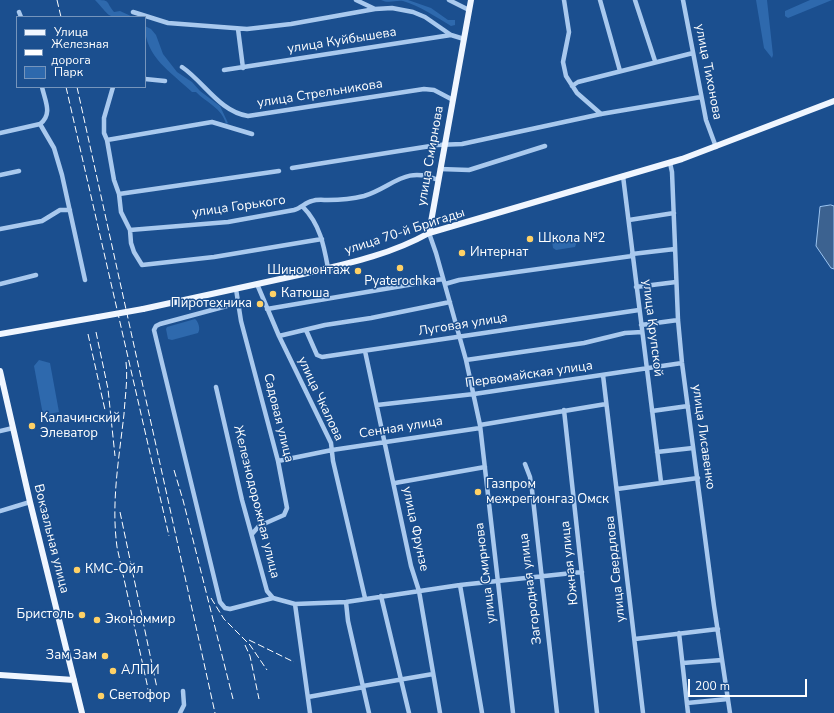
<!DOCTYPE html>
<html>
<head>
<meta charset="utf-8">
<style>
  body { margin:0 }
  #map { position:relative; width:834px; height:713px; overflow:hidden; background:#1b4f8f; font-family:"Nunito Sans",sans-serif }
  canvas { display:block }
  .legend { position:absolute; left:16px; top:16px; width:130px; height:72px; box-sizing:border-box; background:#1b4f8f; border:1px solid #7695bc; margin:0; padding:5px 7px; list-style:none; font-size:12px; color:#fff }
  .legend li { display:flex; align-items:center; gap:8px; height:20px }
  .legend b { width:20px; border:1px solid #7695bc }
  .scale { position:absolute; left:688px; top:679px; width:119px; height:18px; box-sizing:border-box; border:2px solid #fff; border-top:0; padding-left:5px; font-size:12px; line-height:14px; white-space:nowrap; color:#fff; -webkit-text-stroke:3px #1b4f8f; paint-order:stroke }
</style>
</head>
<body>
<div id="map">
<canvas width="834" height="713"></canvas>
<ul class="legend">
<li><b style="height:5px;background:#f0f6ff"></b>Улица</li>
<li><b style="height:5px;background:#fff"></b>Железная дорога</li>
<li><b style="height:11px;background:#2e69ad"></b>Парк</li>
</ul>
<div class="scale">200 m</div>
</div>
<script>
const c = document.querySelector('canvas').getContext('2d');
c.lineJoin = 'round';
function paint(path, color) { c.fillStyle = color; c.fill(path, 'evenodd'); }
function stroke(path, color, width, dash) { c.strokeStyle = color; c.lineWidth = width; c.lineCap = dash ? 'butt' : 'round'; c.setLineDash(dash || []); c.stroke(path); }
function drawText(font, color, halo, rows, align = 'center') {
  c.font = font + ' "Nunito Sans",sans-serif'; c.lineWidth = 3; c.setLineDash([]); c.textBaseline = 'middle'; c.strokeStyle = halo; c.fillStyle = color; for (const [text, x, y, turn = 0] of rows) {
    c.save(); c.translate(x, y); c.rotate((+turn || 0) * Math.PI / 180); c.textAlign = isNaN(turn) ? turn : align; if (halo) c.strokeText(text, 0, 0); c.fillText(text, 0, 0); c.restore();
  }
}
const green = new Path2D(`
  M95,0C111,0 105,1 114,12L120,11L133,17C105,17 113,19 95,0Z
  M381,0H408L431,8L448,20H455V25L451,26C438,18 418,5 403,1C395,0 389,4 381,0Z
  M756,0H767L773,55L772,58L764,48Z
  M810,0H832L788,18L785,16V11Z
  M145,26L151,29L156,35L163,54L177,72L192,82L200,91L220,106L228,123L226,124C222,108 207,103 196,92H192C171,72 145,57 145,26Z
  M573,235L575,237L576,244L575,247L556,250L553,248L552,241L553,238Z
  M195,319C198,321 201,329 198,333L172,340L168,339L166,329L167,327Z
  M39,360L50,363L59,412L43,415L34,366Z`);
const water = new Path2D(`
  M831,205L834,206V269L831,268L816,246L820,207Z`);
const minor = new Path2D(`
  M356,0L375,9
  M449,0L469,10
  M564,0L569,32L563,62L566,76L577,93L601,114
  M600,0L620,71
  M635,0L655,61
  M683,0L706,120L716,147
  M19,12L21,17
  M133,12L168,23L247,29L291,24L375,9L392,8L413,12L425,17L451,35
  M238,29L243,68
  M182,67C204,82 220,112 248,116L424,89L434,90L453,100
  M224,70L451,35L464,39
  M145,79L165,81
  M572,86L578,82L693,53
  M42,87C45,101 53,114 40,124L54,148L62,175L85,280
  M113,87L104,118V133L107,140L114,180L119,194L121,212L130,230L131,243L134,252L142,265L214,257L322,239
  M0,133L40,124
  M107,140L212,122L252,134
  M670,163L672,172L678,320L682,363L714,606L730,713
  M292,168L437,145L462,144L601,114L701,97
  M440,169L469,170L545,146
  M0,175L19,171
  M623,176L661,482
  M119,194L279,171
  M303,207C320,224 324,246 328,268
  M629,220L674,213
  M0,229L42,221L60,210H70
  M130,230L228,222L294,210C301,208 306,202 312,201C317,199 323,200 328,200C340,200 352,199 364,196C393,187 405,165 438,180
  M429,233L436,253L466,360L480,425L513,713
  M632,254L675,249
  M0,284L36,275
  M257,284L279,336L331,443L333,461L365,598
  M445,284L459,280L632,256
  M636,287L676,282
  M236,289L241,321L278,461L287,508L284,515L259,526L252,534
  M238,303L160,324L156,326L154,330L220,602L225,608L230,609L273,598
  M267,309L443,279
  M641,325L678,320
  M306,330L317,355L322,357L639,310
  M279,336L325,325L371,318L450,302
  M365,351L411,566L419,591L440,713
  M466,360L584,343L625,333L642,332
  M603,375L643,713
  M216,387L242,500L267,591L273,598L295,604L346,602L460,585L582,572
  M377,405L474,394L682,363
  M564,410L597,713
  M652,411L688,406
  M480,425L606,404
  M0,431L13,428
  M657,452L693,448
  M278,461L332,450L480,428
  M525,464L530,477L532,490L557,713
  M395,483L485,467
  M617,489L698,478
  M0,511L30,502
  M460,585L482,713
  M381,596L409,713
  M346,602L348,621L369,713
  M295,604L310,713
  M679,633L688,713
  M635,639L718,629
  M683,663L722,660
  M363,686L433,674
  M308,697L364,687
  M687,703L728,699
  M180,713L184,705L183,691`);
const major = new Path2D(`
  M429,233L471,0
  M143,309C196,297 250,286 303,274C346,264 390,255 429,233L682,159L834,101
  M0,334L98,317
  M0,371L30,502L82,713
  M0,675L74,680`);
const rail = new Path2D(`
  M57,0L61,17
  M66,87L169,536
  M77,87L215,713
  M96,332L108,389L115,456
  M88,334L105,410
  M126,362C128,379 125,397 124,414C119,459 111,502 117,547L149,693
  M174,470L183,500L233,699
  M120,512L157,688
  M211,598L224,619L250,645L267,670
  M249,640L294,662
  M245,645L250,656L259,699`);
const majorBridge = new Path2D(`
  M98,317L143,309`);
const markers = [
  [530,239,4,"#ffd166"],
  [462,253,4,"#ffd166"],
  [400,268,4,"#ffd166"],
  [358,271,4,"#ffd166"],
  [273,294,4,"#ffd166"],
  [260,304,4,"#ffd166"],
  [32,426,4,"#ffd166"],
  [478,492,4,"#ffd166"],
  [77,570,4,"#ffd166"],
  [82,615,4,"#ffd166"],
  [97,620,4,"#ffd166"],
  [105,656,4,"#ffd166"],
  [113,671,4,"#ffd166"],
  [101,696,4,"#ffd166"]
];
const streetNames = [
  ["улица Куйбышева",342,41,-9],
  ["улица Тихонова",708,72,79],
  ["улица Стрельникова",320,94,-9],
  ["улица Смирнова",431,156,-80],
  ["улица Горького",239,207,-8],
  ["улица 70-й Бригады",405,232,-18],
  ["Луговая улица",463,325,-9],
  ["улица Крупской",652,328,83],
  ["Первомайская улица",529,375,-8],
  ["улица Чкалова",320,399,65],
  ["Садовая улица",278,418,76],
  ["Сенная улица",401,428,-9],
  ["улица Лисавенко",703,437,82],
  ["Железнодорожная улица",256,502,76],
  ["улица Фрунзе",415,529,78],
  ["Вокзальная улица",51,539,76],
  ["Южная улица",570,563,-96],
  ["улица Свердлова",616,569,-96],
  ["улица Смирнова",486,573,-97],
  ["Загородная улица",531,589,-97]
];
const poiNames = [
  ["Школа №2",538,239],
  ["Интернат",470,253],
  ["Шиномонтаж",350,271,"right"],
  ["Pyaterochka",400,282,"center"],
  ["Катюша",281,294],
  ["Пиротехника",252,304,"right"],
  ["Калачинский",40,419],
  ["Элеватор",40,434],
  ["Газпром",486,485],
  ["межрегионгаз Омск",486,500],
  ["КМС-Ойл",85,570],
  ["Бристоль",74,615,"right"],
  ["Экономмир",105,620],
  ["Зам Зам",97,656,"right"],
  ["АЛПИ",121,671],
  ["Светофор",109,696]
];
paint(green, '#2e69ad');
paint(water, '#3c6290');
stroke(water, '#9cc4f0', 1);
stroke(minor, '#a9c9ee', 4.5);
stroke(major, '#f0f6ff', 6);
stroke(rail, '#fff', 1, [7, 3]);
stroke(majorBridge, '#f0f6ff', 6);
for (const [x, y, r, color] of markers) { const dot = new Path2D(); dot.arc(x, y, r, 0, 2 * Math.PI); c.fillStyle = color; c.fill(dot); stroke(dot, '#1b4f8f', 1.5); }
drawText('13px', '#fff', '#1b4f8f', streetNames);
drawText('13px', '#fff', '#1b4f8f', poiNames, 'left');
</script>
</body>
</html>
